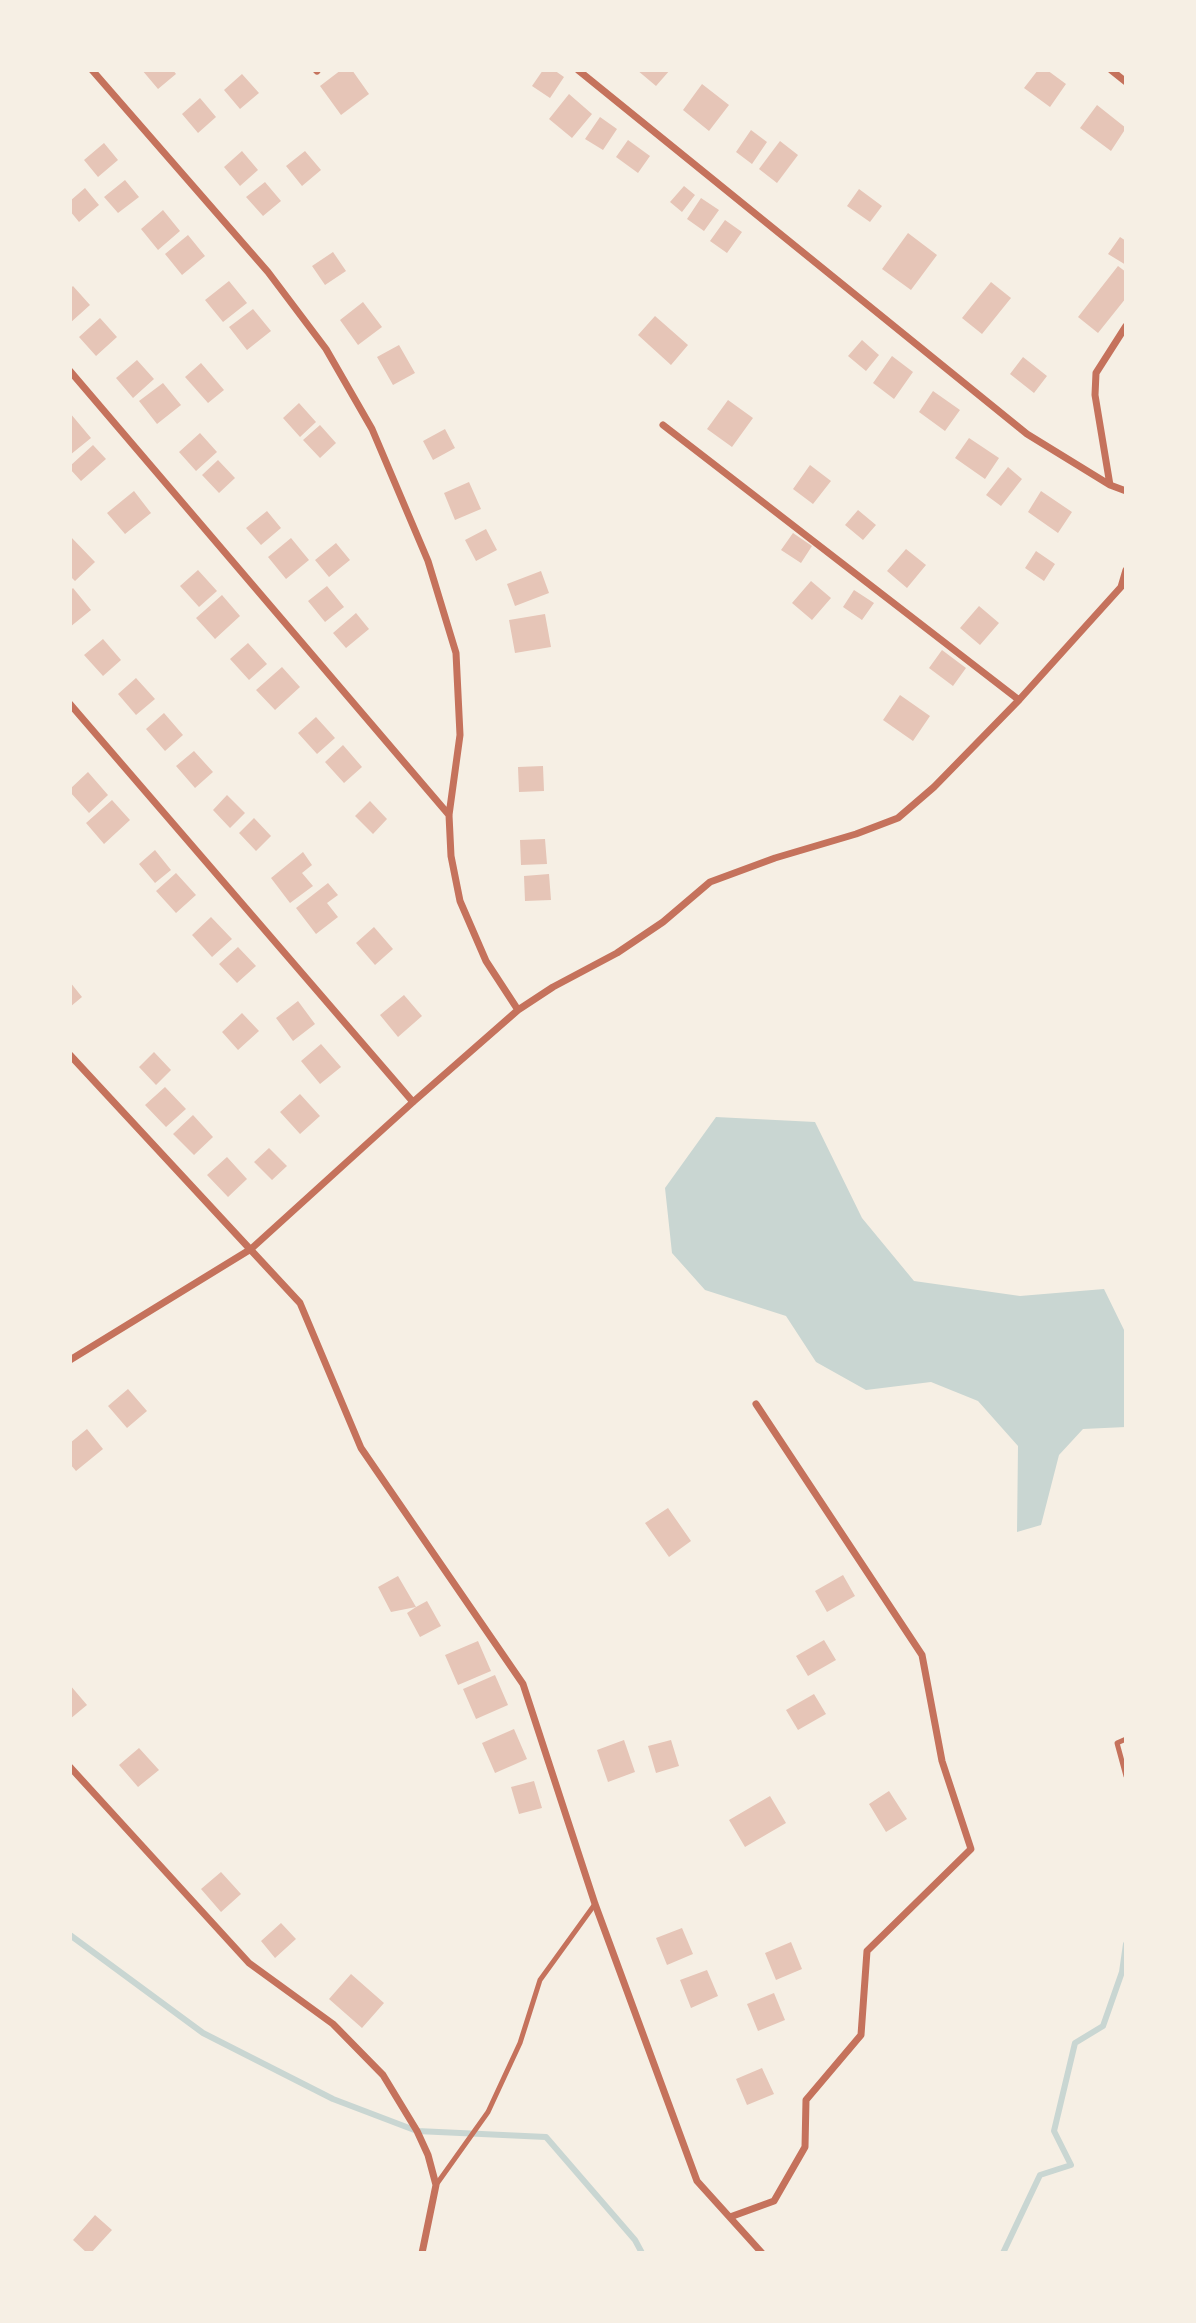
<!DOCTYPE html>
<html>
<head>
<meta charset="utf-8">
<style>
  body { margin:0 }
  #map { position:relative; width:1196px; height:2323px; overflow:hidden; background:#f6efe4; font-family:Raleway,sans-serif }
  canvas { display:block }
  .frame { position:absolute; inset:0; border:72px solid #f6efe4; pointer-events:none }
</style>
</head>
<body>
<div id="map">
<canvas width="1196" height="2323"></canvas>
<div class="frame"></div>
</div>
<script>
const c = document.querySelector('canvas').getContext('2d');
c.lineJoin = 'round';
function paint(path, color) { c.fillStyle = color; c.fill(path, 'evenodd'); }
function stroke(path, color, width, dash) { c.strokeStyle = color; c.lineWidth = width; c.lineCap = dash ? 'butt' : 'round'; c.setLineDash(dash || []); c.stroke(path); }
const water = new Path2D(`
  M716,1117L815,1122L862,1218L914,1281L1020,1296L1104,1289L1126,1334V1427L1083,1429L1059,1455L1041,1525L1017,1532L1018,1446L978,1401L931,1382L866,1390L816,1362L786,1316L705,1290L672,1253L665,1188Z`);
const stream = new Path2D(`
  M70,1935L203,2033L333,2099L417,2131L546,2137L635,2240L642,2253
  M1003,2253L1040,2175L1071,2165L1054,2131L1075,2043L1103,2026L1122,1972L1126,1944`);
const building = new Path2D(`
  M142,70H173L176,74L158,89Z
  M341,70H352L369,94L341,115L320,86Z
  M543,70H554L564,77L550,98L532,86Z
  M637,70H670L656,86Z
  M1038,70H1047L1066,84L1050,107L1024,88Z
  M242,74L259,93L240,109L224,90Z
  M702,84L729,105L709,131L683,110Z
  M569,94L592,114L572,138L549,119Z
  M200,98L216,117L198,133L182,114Z
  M1097,105L1126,128L1111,151L1080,128Z
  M600,117L617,129L603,150L585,139Z
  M751,130L767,142L752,164L736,152Z
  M628,140L650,156L638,173L616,157Z
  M780,141L798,155L777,183L759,169Z
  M104,143L118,160L98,177L84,160Z
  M242,151L258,170L240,186L224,167Z
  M305,151L321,170L302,186L286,166Z
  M125,180L139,197L118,213L104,197Z
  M265,182L281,201L263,216L246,197Z
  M684,186L695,195L682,212L670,202Z
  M85,188L99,205L79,222L70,211V201Z
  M859,189L882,206L870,222L847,206Z
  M701,198L719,210L704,231L687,219Z
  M163,210L180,231L158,250L141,229Z
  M725,220L742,232L727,253L710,241Z
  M908,233L937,255L911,290L882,269Z
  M188,235L205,256L182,275L165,254Z
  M1120,237L1126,241V265L1108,254Z
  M333,252L346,271L325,285L312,266Z
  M1118,266L1126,272V298L1098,333L1078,317Z
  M229,281L247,303L223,322L205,300Z
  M991,282L1011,298L982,334L962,318Z
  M73,286L90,305L70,323V289Z
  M363,302L382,327L358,345L340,320Z
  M253,309L271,331L247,350L229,327Z
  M655,316L688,345L671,365L638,335Z
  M100,318L117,337L96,356L79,337Z
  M862,340L879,355L866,371L848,356Z
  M399,345L415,373L393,385L377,357Z
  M892,356L913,372L894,399L873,383Z
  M1023,357L1047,376L1034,393L1010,374Z
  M137,360L154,379L133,398L116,378Z
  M201,363L224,390L208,403L185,377Z
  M163,383L181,405L157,424L139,401Z
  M933,391L960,410L945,431L919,412Z
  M728,400L753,418L732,447L707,429Z
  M299,403L316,422L300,437L283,418Z
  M70,413L91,438L70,455Z
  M320,425L336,443L320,458L303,440Z
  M445,429L455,448L433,460L423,441Z
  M200,433L217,452L196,471L179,452Z
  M969,438L999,458L985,479L955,458Z
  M93,445L106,459L81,481L70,469V466Z
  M218,460L235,478L219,493L202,475Z
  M810,465L831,481L813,504L793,489Z
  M1008,467L1022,479L1001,506L986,495Z
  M469,482L481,509L455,520L444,493Z
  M134,491L151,513L125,534L107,513Z
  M1041,491L1072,512L1058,533L1028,512Z
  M858,510L876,525L863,540L845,525Z
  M267,511L281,528L261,545L246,528Z
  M486,529L497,550L476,561L465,540Z
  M793,533L812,546L801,563L781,550Z
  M70,536L95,562L75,581L70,576Z
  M291,538L309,560L286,579L268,557Z
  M336,543L350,560L329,577L315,560Z
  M906,549L926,565L907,588L887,571Z
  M1036,551L1055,564L1044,581L1025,568Z
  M198,570L217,591L199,607L180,586Z
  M541,571L549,593L515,606L507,584Z
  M811,581L831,598L812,620L792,603Z
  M327,586L344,607L325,622L308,601Z
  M73,588L91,610L70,627V591Z
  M854,590L874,603L862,620L843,607Z
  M222,595L240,616L215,639L196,618Z
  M979,606L999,623L980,645L960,628Z
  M356,613L369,629L346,648L333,633Z
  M545,614L551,647L515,653L509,620Z
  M103,639L121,660L103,676L84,655Z
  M248,643L267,664L249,680L230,659Z
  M942,650L966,668L953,686L929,668Z
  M282,667L300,687L275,710L256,690Z
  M136,678L155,699L136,715L118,694Z
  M900,695L930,716L913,741L883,720Z
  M164,713L183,735L165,751L146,729Z
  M316,717L335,738L317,754L298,733Z
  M343,745L362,767L344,783L325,762Z
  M194,751L213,772L195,788L176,766Z
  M543,766L544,791L519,792L518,767Z
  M88,772L108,795L89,813L70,792V789Z
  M227,795L245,813L230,828L213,810Z
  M112,800L130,820L104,844L86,823Z
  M370,801L387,819L373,834L355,816Z
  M254,818L271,836L256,851L239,833Z
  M545,839L547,864L521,865L520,840Z
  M155,850L171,870L155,883L139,864Z
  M303,852L312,865L302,873L313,886L290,903L271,878Z
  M176,873L196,895L176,913L156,891Z
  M549,874L551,900L525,901L524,876Z
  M328,883L338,895L327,903L338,917L316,934L296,908Z
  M211,917L232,939L212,957L192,935Z
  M374,927L393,949L375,965L356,943Z
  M238,947L256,966L237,983L219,964Z
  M70,982L82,997L70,1007Z
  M404,995L422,1016L398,1037L380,1015Z
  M298,1001L315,1024L293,1041L276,1018Z
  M242,1013L259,1031L238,1050L222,1032Z
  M321,1044L341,1067L320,1084L301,1061Z
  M154,1052L171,1070L156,1085L139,1067Z
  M165,1087L186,1109L166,1127L145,1105Z
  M300,1094L320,1116L300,1134L280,1112Z
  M193,1115L213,1137L194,1155L173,1134Z
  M269,1148L287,1166L272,1180L254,1162Z
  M227,1157L247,1179L228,1197L207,1175Z
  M128,1389L147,1411L127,1428L108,1406Z
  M87,1429L103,1449L76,1471L70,1464V1443Z
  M668,1508L691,1541L669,1557L645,1523Z
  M843,1575L855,1596L827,1612L815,1591Z
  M398,1576L416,1607L427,1601L441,1626L420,1637L407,1613L416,1607L391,1612L378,1587Z
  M824,1640L836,1660L808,1676L796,1656Z
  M478,1641L491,1671L458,1685L445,1655Z
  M495,1675L508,1705L476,1719L463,1689Z
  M70,1685L87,1705L70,1719Z
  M814,1694L826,1714L798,1730L786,1710Z
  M514,1729L527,1759L495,1773L482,1743Z
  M624,1740L635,1772L608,1782L597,1750Z
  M671,1740L679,1766L656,1773L648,1746Z
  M139,1748L159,1770L138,1787L119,1765Z
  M534,1781L542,1808L519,1814L511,1787Z
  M889,1791L907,1819L886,1832L869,1804Z
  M770,1796L786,1823L745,1847L729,1820Z
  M221,1872L241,1894L221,1912L201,1889Z
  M281,1923L296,1939L275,1958L261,1941Z
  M682,1928L693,1954L667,1965L656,1938Z
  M791,1942L802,1969L776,1980L765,1953Z
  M707,1970L718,1996L691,2008L680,1980Z
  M351,1974L384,2003L362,2028L329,1999Z
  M774,1993L785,2020L758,2031L747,2004Z
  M762,2068L774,2094L747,2105L736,2079Z
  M95,2215L112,2230L91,2253H87L73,2240Z`);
const service = new Path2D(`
  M1126,1739L1117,1743L1126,1776
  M436,2185L488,2112L520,2043L540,1980L595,1904`);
const minor = new Path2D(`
  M92,70L268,272L326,349L372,429L428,561L456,653L460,735L449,815L451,856L460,901L486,961L518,1010
  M316,70L317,71
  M578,70L1027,434L1110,485
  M1111,70L1126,82
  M1126,326L1096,373L1095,395L1110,485L1126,491
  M70,371L449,815
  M663,425L1019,700
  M70,704L413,1102
  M70,1055L300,1303L361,1448L523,1684L595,1904L697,2181L762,2253
  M70,1360L251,1249L413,1102L518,1010L553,987L617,953L663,922L710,882L775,858L856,834L898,818L934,787L1019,700L1121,587L1126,570
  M70,1767L249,1963L333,2024L383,2075L417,2131L428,2155L436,2185L422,2253
  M730,2217L774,2201L805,2147L806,2100L861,2035L867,1951L971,1849L942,1761L922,1655L756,1404`);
paint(water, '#c9d6d2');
stroke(stream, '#c9d6d2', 6);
paint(building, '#e6c5b7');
stroke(service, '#c5725c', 5);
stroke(minor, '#c5725c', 7);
</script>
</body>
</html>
